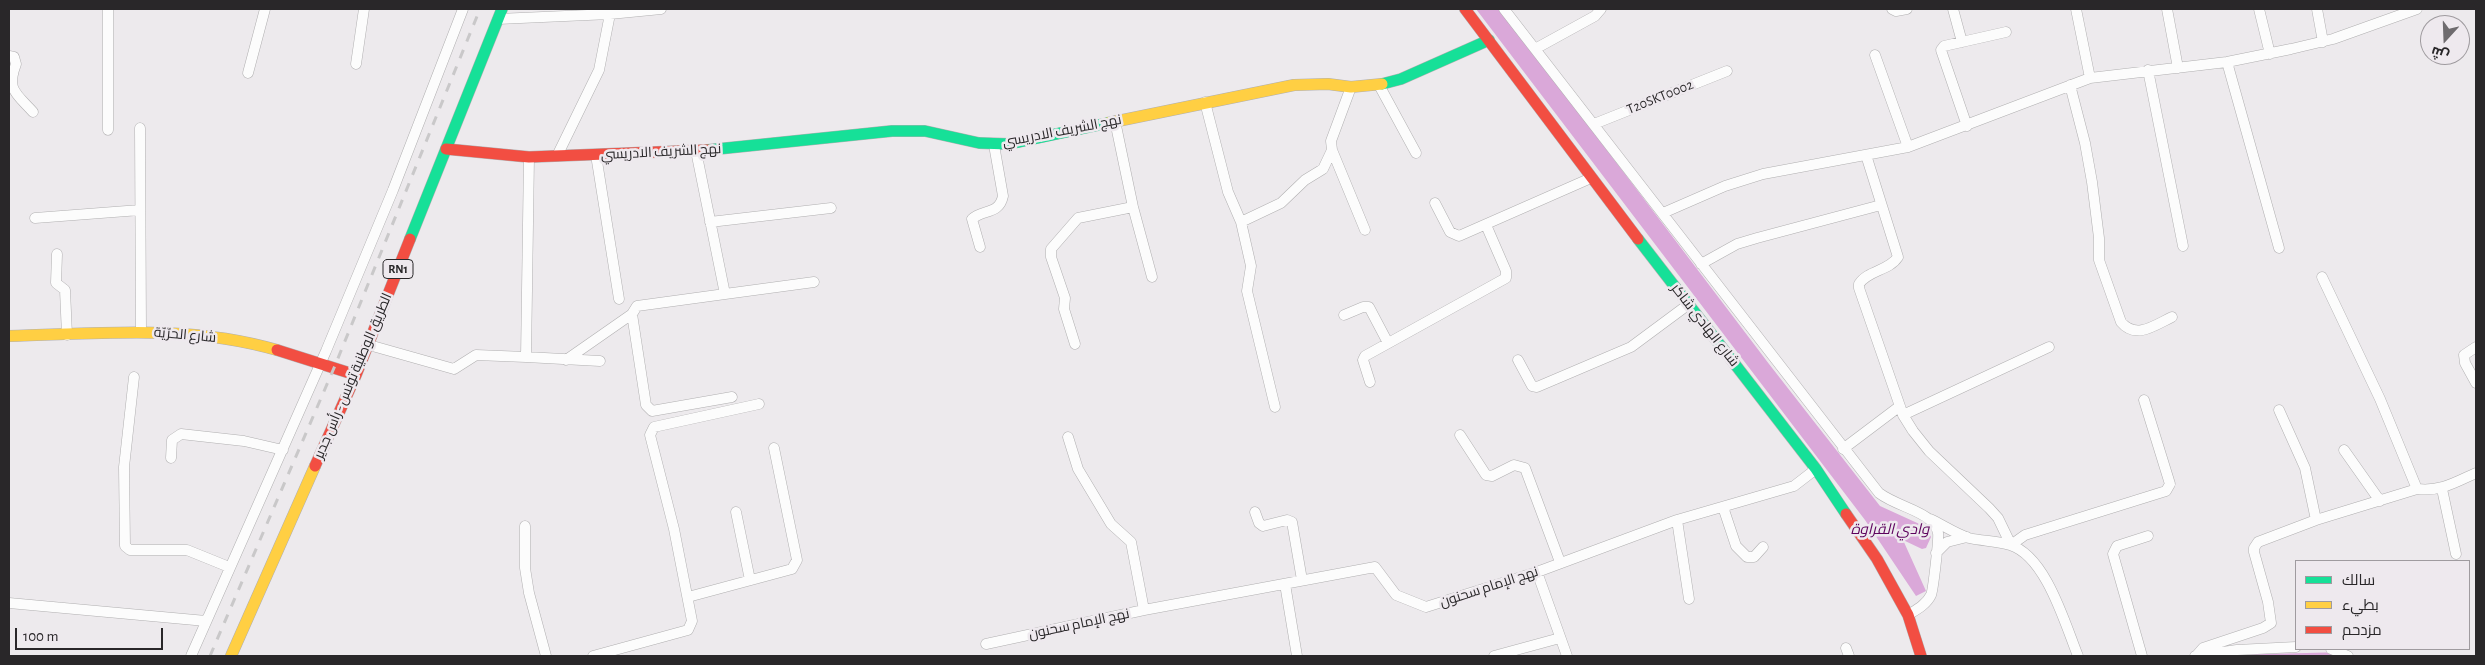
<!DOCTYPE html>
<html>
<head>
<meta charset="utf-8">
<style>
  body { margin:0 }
  #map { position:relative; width:2485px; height:665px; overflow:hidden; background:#edeaed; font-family:"Alegreya Sans",Cairo,sans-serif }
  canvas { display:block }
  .frame { position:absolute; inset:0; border:10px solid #292729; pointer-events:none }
  .legend { position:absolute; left:2295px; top:560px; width:175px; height:90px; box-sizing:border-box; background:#eee9ee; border:1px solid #9f9b9f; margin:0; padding:6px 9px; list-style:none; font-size:15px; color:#292729 }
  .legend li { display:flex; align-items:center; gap:10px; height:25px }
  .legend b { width:25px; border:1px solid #9f9b9f }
  .north { position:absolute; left:2420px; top:15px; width:50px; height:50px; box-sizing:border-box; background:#eee9ee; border:1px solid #9f9b9f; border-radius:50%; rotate:200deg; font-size:14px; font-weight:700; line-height:20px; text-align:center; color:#292729 }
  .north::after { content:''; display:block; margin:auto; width:18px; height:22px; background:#6e6b6e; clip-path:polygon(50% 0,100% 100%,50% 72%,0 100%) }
  .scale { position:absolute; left:15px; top:628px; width:148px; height:22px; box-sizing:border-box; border:2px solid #292729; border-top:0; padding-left:6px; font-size:15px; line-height:18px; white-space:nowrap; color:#292729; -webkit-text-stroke:4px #eee9ee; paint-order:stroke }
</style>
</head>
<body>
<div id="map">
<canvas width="2485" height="665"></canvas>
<div class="frame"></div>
<ul class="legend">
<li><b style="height:6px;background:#16e098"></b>سالك</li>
<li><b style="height:6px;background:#ffcf43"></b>بطيء</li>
<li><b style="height:6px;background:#f24e42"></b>مزدحم</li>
</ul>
<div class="north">ش</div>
<div class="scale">100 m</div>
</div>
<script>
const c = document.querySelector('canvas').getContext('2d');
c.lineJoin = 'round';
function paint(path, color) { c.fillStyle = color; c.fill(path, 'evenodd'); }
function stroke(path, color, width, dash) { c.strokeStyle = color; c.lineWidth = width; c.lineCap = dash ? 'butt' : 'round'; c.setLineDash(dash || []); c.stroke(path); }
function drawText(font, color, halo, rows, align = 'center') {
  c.font = font + ' "Alegreya Sans",Cairo,sans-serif'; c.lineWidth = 5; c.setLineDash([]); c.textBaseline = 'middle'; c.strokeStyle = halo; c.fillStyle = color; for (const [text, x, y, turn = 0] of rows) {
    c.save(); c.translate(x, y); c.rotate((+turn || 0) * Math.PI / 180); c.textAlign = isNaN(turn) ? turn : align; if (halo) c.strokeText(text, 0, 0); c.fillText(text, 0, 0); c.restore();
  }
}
const water = new Path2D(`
  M1476,9H1500L1769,364L1880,506L1926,527L1931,537L1926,548L1922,549L1903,540L1926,591L1916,596L1865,520Z`);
const stream = new Path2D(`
  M2248,656L2326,654L2333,656`);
const street = new Path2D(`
  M108,9V130
  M1504,9L1879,493C1895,505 1918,509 1930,520C1935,524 1937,528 1938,533C1939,539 1933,591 1931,595C1926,605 1916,610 1908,615
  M1892,9L1896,11L1907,9
  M1953,9L1962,42
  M2076,9L2090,78
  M2167,9L2178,68
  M2259,9L2270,54
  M2317,9L2323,42
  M498,19L610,14L661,9
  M1535,49L1595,16L1601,9
  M1875,55L1908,147
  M9,56L14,57L16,64C6,90 16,93 33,112
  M2227,62L2279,248
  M356,64L364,9
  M2148,70L2183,246
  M248,73L265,9
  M1379,85L1416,153
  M2070,85L2085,143L2092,182L2099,238V260L2121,322C2136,340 2155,325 2172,317
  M1351,87L1331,141L1332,150L1365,230
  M1205,102L1228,192L1241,222L1251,266L1247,291L1275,407
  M1115,121L1133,207L1152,277
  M1594,124L1727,71
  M1967,126L1941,50L1944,46L2006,32
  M140,128L141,332
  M696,151L725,294L814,282
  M596,155L619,299
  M1866,155L1898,257C1889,271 1868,270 1859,284V288L1903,415L1913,431L1929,451L1989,508L1998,518L2011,545
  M557,156L599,70L610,14
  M529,157L526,357L600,361
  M1435,203L1450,232L1459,236L1591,178
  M1663,213L1725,186L1763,174L1908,147L2090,78L2227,62L2291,49L2333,39L2417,9
  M35,218L140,210
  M710,222L831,208
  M1241,222L1281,203L1305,180L1323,169L1332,150
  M980,247L972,219C983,209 999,215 1003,196L994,145
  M57,254L56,283L65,290L67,335
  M1701,264L1737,244L1757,238L1881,205
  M2322,277L2380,399L2417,489
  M725,294L637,306L632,314L646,405L652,411L732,397
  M1344,315L1363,307H1369L1388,343
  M1075,344L1064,309L1065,298L1051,257V249L1078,218L1133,207
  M369,345L454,369L476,355L526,357
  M2476,347L2464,355L2465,363L2476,383
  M566,360L632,314
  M1518,360L1532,386L1537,387L1631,347L1689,304
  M134,377L124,467L125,546L130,550H187L229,567
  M1370,382L1363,360L1365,356L1506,278V271L1486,225
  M2279,410L2305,468L2316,520
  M1903,415L2049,347
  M1460,435L1486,475L1492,476L1514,465L1525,468L1560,562
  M1068,437L1078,469L1111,524L1131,542L1144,610
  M1843,449L1900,406
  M2344,450L2380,501
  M171,458L172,440L181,434L244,441L283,450
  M2442,489L2456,554
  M1723,507L1736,546L1747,557H1754L1763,547
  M736,512L750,580
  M1255,512L1259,523L1263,526L1287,520L1292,522L1302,580
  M1930,519C1943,525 1956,534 1969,538C1982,541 1997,541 2010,545C2046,556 2065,624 2078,656
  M1677,520L1689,599
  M525,526V568L529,593L546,656
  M2011,545L2025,535L2166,491L2170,484L2144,400
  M1936,553L1947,542L1967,537
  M1537,572L1567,656
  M1285,584L1297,656
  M688,597L792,569L797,560L774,448
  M9,603L206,621
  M986,644L1144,610L1375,567L1396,595L1426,607L1537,572L1677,520L1794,486L1816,469
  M1846,648L1849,656
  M2331,649L2348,656
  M191,656L326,351L393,190L463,9
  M593,656L688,630L692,621L674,529L650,435L654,427L759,404
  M1494,656L1560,638
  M2142,656L2113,554L2117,546L2148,536
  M2195,656L2237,650L2296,647
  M2196,656L2203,648L2263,628L2271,623L2268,602L2254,552V548L2258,542L2316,520L2417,489C2440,492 2456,482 2476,473`);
const fast = new Path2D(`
  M1382,84L1401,79L1489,40
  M708,150L892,131H925L979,143L1009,144L1108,123
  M410,239L502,9
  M1638,239L1816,469L1846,514`);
const slow = new Path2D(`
  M1108,123L1294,85L1328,84L1351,87L1382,84
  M9,336C100,334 188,324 277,350
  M231,656L315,466`);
const jam = new Path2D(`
  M1465,9L1638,239
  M446,149L529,157L708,150
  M277,350L356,375
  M315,466L356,375L410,239
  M1846,514L1877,559L1908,615L1921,656`);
const rail = new Path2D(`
  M210,656L334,368L480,9`);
const shields = [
  [398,269,30]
];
const shieldNames = [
  ["RN1",398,269]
];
const streetNames = [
  ["T20SKT0002",1660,97,-22],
  ["نهج الشريف الادريسي",1062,131,-11],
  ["نهج الشريف الادريسي",661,152,-3],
  ["شارع الهادي شاكر",1705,325,52],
  ["شارع الحرّيّة",185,335,5],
  ["الطريق الوطنية تونس - رأس جدير",353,376,-67],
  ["نهج الإمام سحنون",1489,587,-18],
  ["نهج الإمام سحنون",1079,624,-12]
];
const waterNames = [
  ["وادي القراوة",1890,529]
];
paint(water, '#daa8d9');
stroke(stream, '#daa8d9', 3);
stroke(street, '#b0afb0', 11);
stroke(fast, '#b0afb0', 12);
stroke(slow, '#b0afb0', 12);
stroke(jam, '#b0afb0', 12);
stroke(street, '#fcfcfc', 10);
stroke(fast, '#16e098', 11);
stroke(slow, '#ffcf43', 11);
stroke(jam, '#f24e42', 11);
stroke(rail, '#c9c8c9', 3, [9, 9]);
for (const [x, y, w] of shields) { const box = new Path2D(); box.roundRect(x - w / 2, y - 9.5, w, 19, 4); c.fillStyle = '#eee9ee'; c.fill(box); stroke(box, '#292729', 1); }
drawText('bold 12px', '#292729', null, shieldNames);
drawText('14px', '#292729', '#eee9ee', streetNames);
drawText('italic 15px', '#5d025d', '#eee9ee', waterNames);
</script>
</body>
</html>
